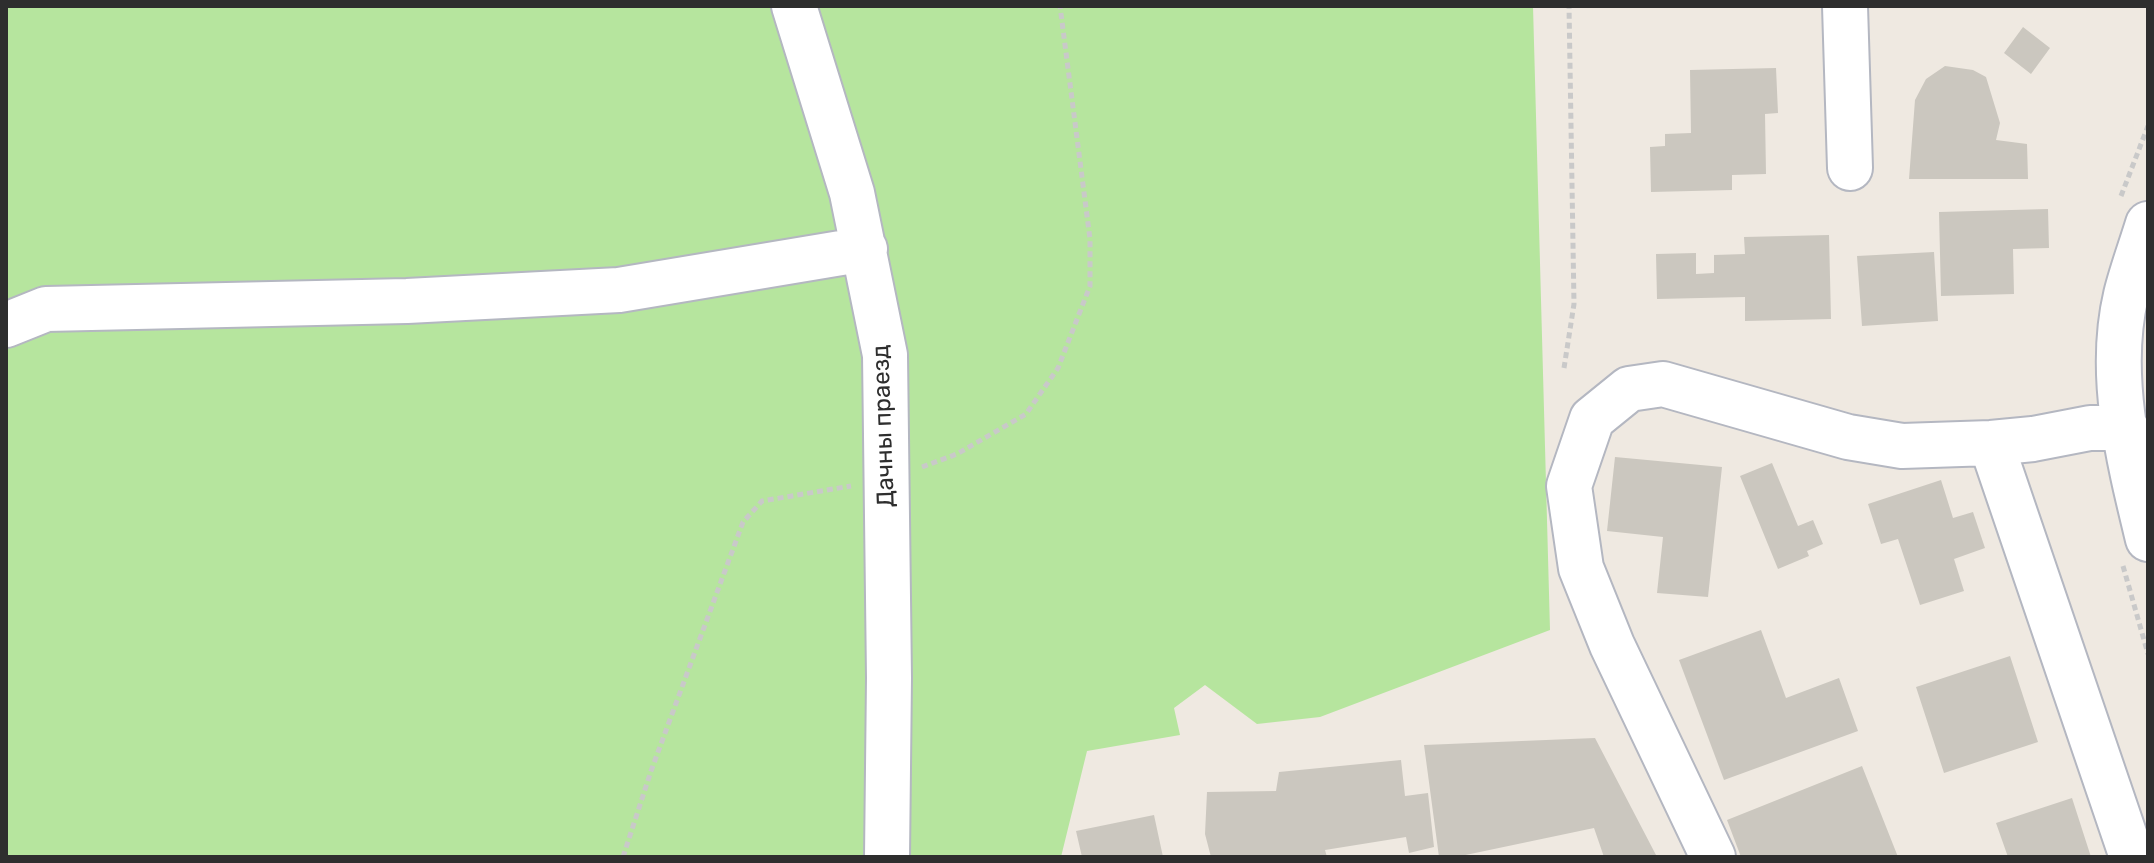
<!DOCTYPE html>
<html>
<head>
<meta charset="utf-8">
<style>
  body { margin:0 }
  #map { position:relative; width:2154px; height:863px; overflow:hidden; background:#efe9e1; font-family:Rubik,sans-serif }
  canvas { display:block }
  .frame { position:absolute; inset:0; border:8px solid #2e2e2e; pointer-events:none }
</style>
</head>
<body>
<div id="map">
<canvas width="2154" height="863"></canvas>
<div class="frame"></div>
</div>
<script>
const c = document.querySelector('canvas').getContext('2d');
c.lineJoin = 'round';
function paint(path, color) { c.fillStyle = color; c.fill(path, 'evenodd'); }
function stroke(path, color, width, dash) { c.strokeStyle = color; c.lineWidth = width; c.lineCap = dash ? 'butt' : 'round'; c.setLineDash(dash || []); c.stroke(path); }
function drawText(font, color, halo, rows, align = 'center') {
  c.font = font + ' Rubik,sans-serif'; c.lineWidth = 6; c.setLineDash([]); c.textBaseline = 'middle'; c.strokeStyle = halo; c.fillStyle = color; for (const [text, x, y, turn = 0] of rows) {
    c.save(); c.translate(x, y); c.rotate((+turn || 0) * Math.PI / 180); c.textAlign = isNaN(turn) ? turn : align; if (halo) c.strokeText(text, 0, 0); c.fillText(text, 0, 0); c.restore();
  }
}
const green = new Path2D(`
  M6,6H1533L1550,630L1320,717L1257,724L1205,685L1174,708L1180,735L1087,751L1061,857H6Z`);
const building = new Path2D(`
  M2023,27L2050,48L2031,74L2004,53Z
  M1945,66L1973,70L1986,77L2000,123L1996,140L2027,144L2028,179H1909L1915,100L1926,79Z
  M1776,68L1778,113L1765,114L1766,174L1732,175V190L1651,192L1650,147L1665,146V134L1691,133L1690,70Z
  M2048,209L2049,248L2013,249L2014,294L1941,296L1939,212Z
  M1829,235L1831,319L1745,321V297L1657,299L1656,254L1696,253V274L1714,273V255L1745,254L1744,237Z
  M1934,252L1938,321L1862,326L1857,256Z
  M1615,457L1722,467L1708,597L1657,593L1663,537L1607,531Z
  M1772,463L1798,526L1813,520L1823,544L1807,551L1809,556L1778,569L1740,476Z
  M1941,480L1953,518L1973,512L1985,548L1954,559L1964,591L1920,605L1898,539L1881,544L1868,504Z
  M1761,630L1786,698L1839,678L1858,731L1724,780L1679,660Z
  M2010,656L2038,742L1944,773L1916,687Z
  M1595,738L1656,855L1604,857L1594,828L1456,857H1439L1424,745Z
  M1401,760L1405,796L1428,793L1434,847L1409,853L1406,837L1325,850L1327,857H1211L1205,834L1207,792L1276,791L1279,772Z
  M1862,766L1898,857H1741L1727,820Z
  M2072,798L2091,857H2008L1996,823Z
  M1154,815L1163,857H1082L1076,831Z`);
const path = new Path2D(`
  M2121,196L2148,126
  M1564,368L1574,304L1569,6
  M922,467L957,454L1026,414L1058,368L1090,286V239L1060,6
  M2123,566L2148,654
  M623,857L651,771L743,522L762,501L851,486`);
const minor = new Path2D(`
  M794,6L852,193L885,355L889,678L887,857
  M1845,6L1850,168
  M2148,224C2141,247 2132,271 2126,295C2107,375 2129,461 2148,539
  M6,325L46,309L407,301L619,290L865,249
  M1991,443L2132,857
  M1713,857L1612,645L1581,568L1569,486L1592,419L1629,389L1663,384L1848,437L1902,446L1991,443L2033,439L2090,428H2126`);
const streetNames = [
  ["Дачны праезд",884,426,-92]
];
paint(green, '#b6e59e');
paint(building, '#cbc7bf');
stroke(minor, '#b4b7c1', 48);
stroke(path, '#c9c9c9', 5, [6, 4]);
stroke(minor, '#fff', 44);
drawText('24px', '#2e2e2e', '#fff', streetNames);
</script>
</body>
</html>
